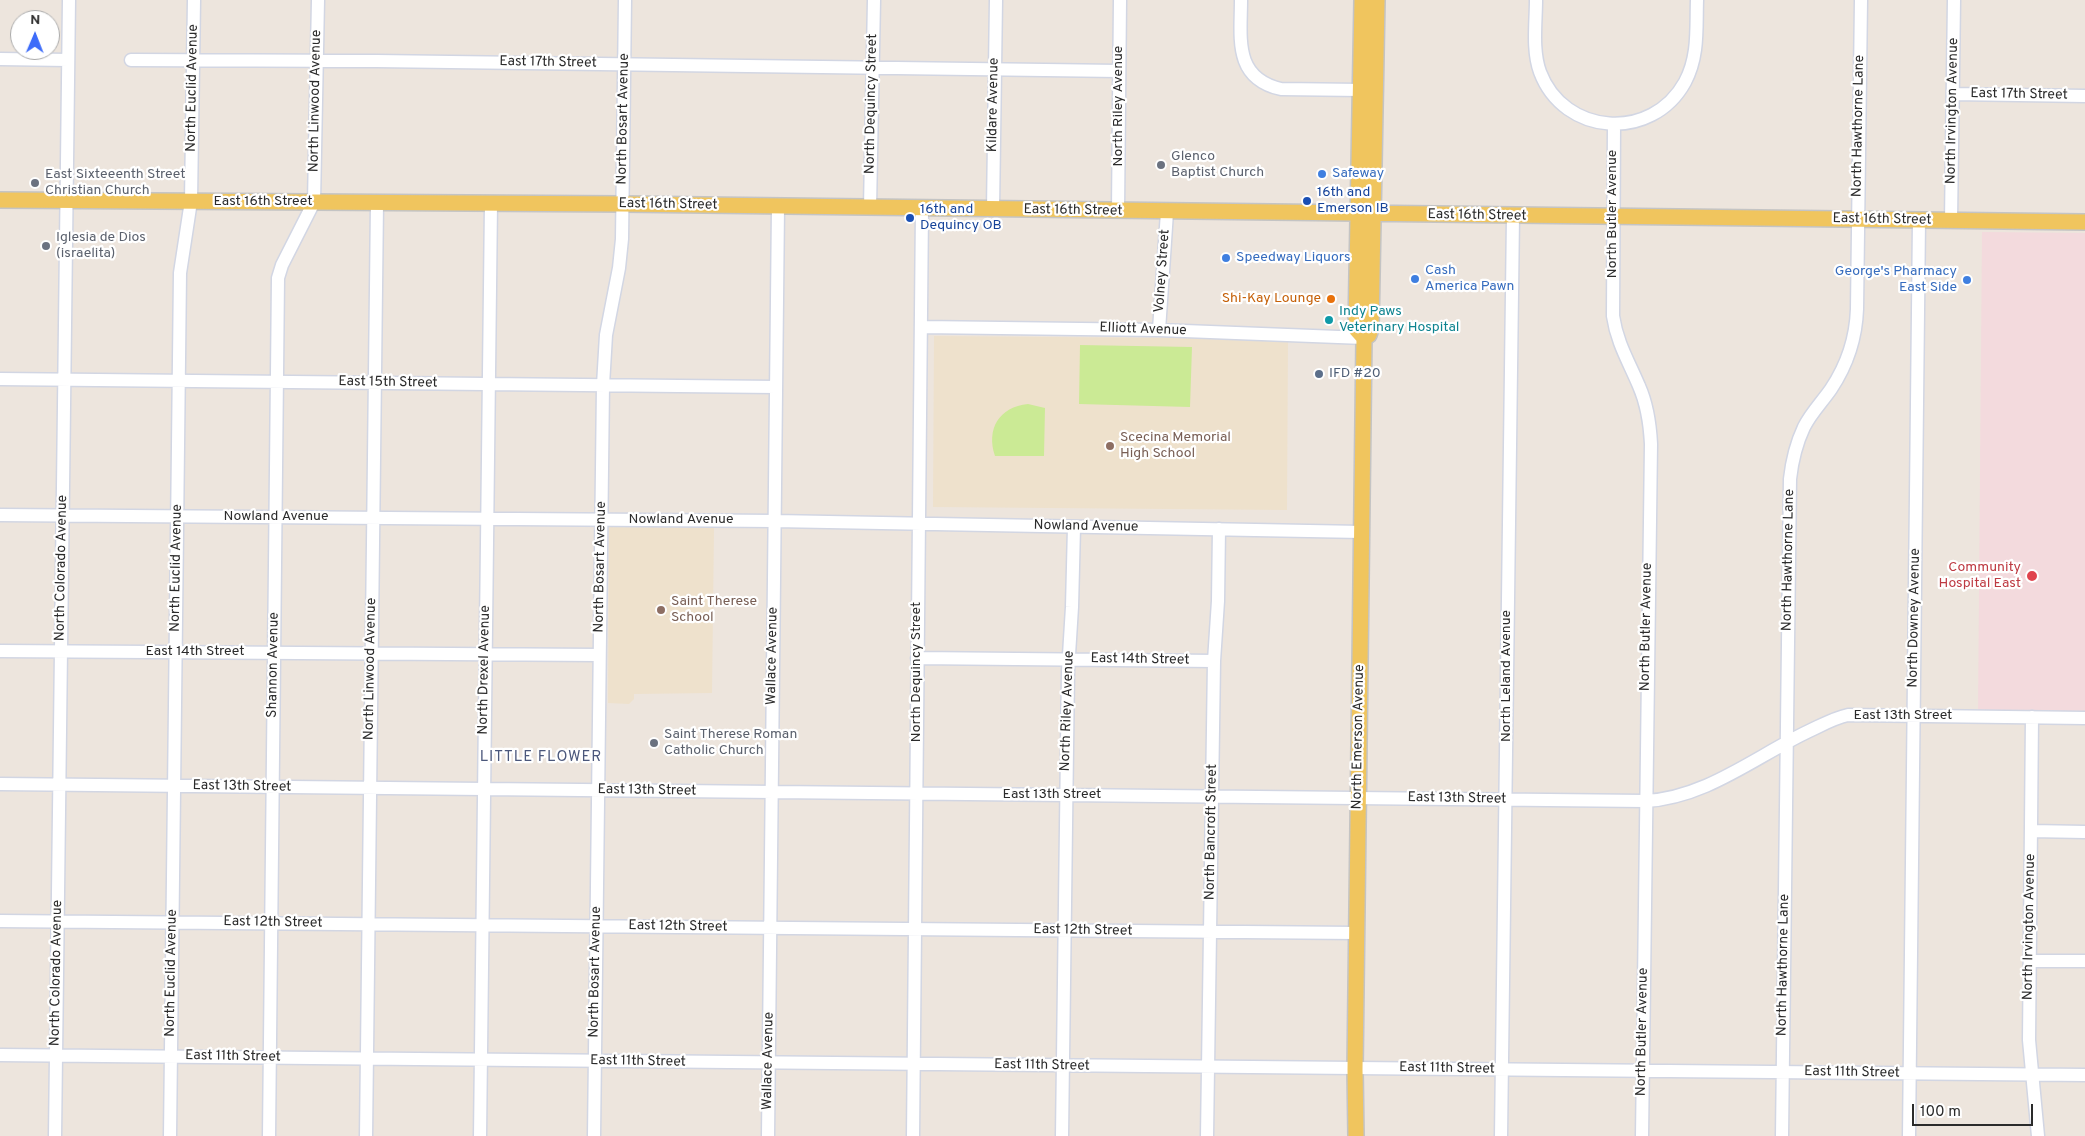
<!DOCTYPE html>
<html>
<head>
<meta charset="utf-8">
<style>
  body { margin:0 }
  #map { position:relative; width:2085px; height:1136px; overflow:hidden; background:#ede5dd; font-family:Overpass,sans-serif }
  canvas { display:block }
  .north { position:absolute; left:10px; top:10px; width:50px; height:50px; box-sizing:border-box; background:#fff; border:1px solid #aaa; border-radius:50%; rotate:1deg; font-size:14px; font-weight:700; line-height:20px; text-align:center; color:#2b2b2b }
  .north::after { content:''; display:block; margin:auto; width:18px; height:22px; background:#3d6cf9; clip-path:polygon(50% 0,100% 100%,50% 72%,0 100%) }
  .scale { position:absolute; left:1912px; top:1104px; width:121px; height:22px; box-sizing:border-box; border:2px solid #2b2b2b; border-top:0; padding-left:6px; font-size:15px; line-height:18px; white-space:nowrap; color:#2b2b2b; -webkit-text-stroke:4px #fff; paint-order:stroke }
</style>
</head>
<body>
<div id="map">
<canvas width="2085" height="1136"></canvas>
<div class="north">N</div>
<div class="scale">100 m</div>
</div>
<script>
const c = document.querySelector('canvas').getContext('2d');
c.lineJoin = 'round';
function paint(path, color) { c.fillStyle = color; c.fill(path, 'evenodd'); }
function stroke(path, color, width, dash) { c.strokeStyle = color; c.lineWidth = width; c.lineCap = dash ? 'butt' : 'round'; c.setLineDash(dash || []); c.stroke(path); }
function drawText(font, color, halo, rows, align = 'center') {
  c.font = font + ' Overpass,sans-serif'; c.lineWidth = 4.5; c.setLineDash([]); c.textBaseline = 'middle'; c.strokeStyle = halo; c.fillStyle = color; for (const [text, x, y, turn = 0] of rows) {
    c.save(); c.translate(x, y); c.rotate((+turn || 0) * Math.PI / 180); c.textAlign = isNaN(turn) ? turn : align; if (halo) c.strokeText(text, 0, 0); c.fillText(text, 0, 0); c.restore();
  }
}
const education = new Path2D(`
  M934,336L1288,339L1287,510L933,507Z
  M609,527L714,528L712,693L634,694V699L629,704L608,703Z`);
const medical = new Path2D(`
  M1982,232L2085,233V711L1978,710Z`);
const pitch = new Path2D(`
  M1080,345L1192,347L1190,407L1079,404Z
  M1028,404L1045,408L1044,456H995C986,429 999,407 1028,404Z`);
const minor = new Path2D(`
  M1241,0C1241,38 1233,78 1281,89L1361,90
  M1536,0C1536,23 1532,50 1540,72C1564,136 1652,142 1685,82C1699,56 1696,28 1697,0
  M0,59L68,60
  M131,60L376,61L1119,71
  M1953,94L2085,96
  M1614,125L1613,316C1617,343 1629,362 1639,386C1647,404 1650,424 1651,444L1642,1136
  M870,208L874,0
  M993,210L996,0
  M1118,211L1120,0
  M1951,221L1954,0
  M922,327L1159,330L1364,338
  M1159,330L1167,212
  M0,379L776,387
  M0,515L775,521L1362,532
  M0,651L599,655
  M917,658L1214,661
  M2032,717L2029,1040L2038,1136
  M0,784L1645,801C1706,798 1756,756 1809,731C1822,725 1834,718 1848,715L2085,718
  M2031,831L2085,832
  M0,921L1357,933
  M2030,961H2085
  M0,1055L2085,1075
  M55,1136L69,0
  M170,1136L180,273L191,201L194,0
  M269,1136L278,278L282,265L314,202L318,0
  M366,1136L377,203
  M480,1136L491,203
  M594,1136L603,385L606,335L619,268L622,239L625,0
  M768,1136L778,207
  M913,1136L922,209
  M1062,1136L1068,671L1072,607L1074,527
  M1207,1136L1214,661L1218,601L1219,529
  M1501,1136L1513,216
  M1782,1136L1790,479C1792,461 1796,444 1804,427C1811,413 1822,402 1831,389C1847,365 1856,339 1857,309L1861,0
  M1909,1136L1919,220`);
const major = new Path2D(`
  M0,200L623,204L2085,222
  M1364,338L1369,335L1371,329L1377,0
  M1356,1136L1355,1069L1364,338L1356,329L1362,0`);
const markers = [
  [1161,165,5,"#6b7280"],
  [1322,174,5,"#3f7fe0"],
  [35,183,5,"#6b7280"],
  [1307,201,5,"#1a4fb4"],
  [910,218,5,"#1a4fb4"],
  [46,246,5,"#6b7280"],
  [1226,258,5,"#3f7fe0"],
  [1415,279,5,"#3f7fe0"],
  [1967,280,5,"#3f7fe0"],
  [1331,299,5,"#e8710a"],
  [1329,320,5,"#0f9aa8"],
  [1319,374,5,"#5c6f8a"],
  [1110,446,5,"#8d6e63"],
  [2032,576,6,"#e0444e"],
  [661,610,5,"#8d6e63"],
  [654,743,5,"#6b7280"]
];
const streetNames = [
  ["East 17th Street",548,63,1],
  ["North Euclid Avenue",193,88,-89],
  ["East 17th Street",2019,95,1],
  ["North Linwood Avenue",316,101,-89],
  ["North Dequincy Street",872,104,-89],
  ["Kildare Avenue",994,105,-89],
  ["North Riley Avenue",1119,106,-90],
  ["North Irvington Avenue",1953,111,-89],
  ["North Bosart Avenue",624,119,-89],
  ["North Hawthorne Lane",1859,126,-89],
  ["East 16th Street",263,202],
  ["East 16th Street",668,205,1],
  ["East 16th Street",1073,211,1],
  ["North Butler Avenue",1613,214,-90],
  ["East 16th Street",1477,216,1],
  ["East 16th Street",1882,220,1],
  ["Volney Street",1163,271,-86],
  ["Elliott Avenue",1143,330,2],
  ["East 15th Street",388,383,1],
  ["Nowland Avenue",276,517],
  ["Nowland Avenue",681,520],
  ["Nowland Avenue",1086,527,1],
  ["North Hawthorne Lane",1789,560,-89],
  ["North Bosart Avenue",601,567,-89],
  ["North Colorado Avenue",62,568,-89],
  ["North Euclid Avenue",177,568,-89],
  ["North Downey Avenue",1915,618,-89],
  ["North Butler Avenue",1647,627,-89],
  ["East 14th Street",195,652],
  ["Wallace Avenue",773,656,-89],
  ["East 14th Street",1140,660,1],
  ["Shannon Avenue",274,665,-89],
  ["North Linwood Avenue",371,669,-89],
  ["North Drexel Avenue",485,670,-89],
  ["North Dequincy Street",917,672,-90],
  ["North Leland Avenue",1507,676,-90],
  ["North Riley Avenue",1068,711,-88],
  ["East 13th Street",1903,716],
  ["North Emerson Avenue",1359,737,-89],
  ["East 13th Street",242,787,1],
  ["East 13th Street",647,791,1],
  ["East 13th Street",1052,795],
  ["East 13th Street",1457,799,1],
  ["North Bancroft Street",1212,832,-89],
  ["East 12th Street",273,923,1],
  ["East 12th Street",678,927,1],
  ["North Irvington Avenue",2030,927,-89],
  ["East 12th Street",1083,931,1],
  ["North Hawthorne Lane",1784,965,-89],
  ["North Bosart Avenue",596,972,-89],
  ["North Colorado Avenue",57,973,-89],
  ["North Euclid Avenue",172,973,-89],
  ["North Butler Avenue",1643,1032,-89],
  ["East 11th Street",233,1057,1],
  ["Wallace Avenue",769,1061,-89],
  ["East 11th Street",638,1062,1],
  ["East 11th Street",1042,1066,1],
  ["East 11th Street",1447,1069,1],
  ["East 11th Street",1852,1073,1]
];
const worshipNames = [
  ["Glenco",1171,157],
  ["Baptist Church",1171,173],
  ["East Sixteeenth Street",45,175],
  ["Christian Church",45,191],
  ["Iglesia de Dios",56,238],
  ["(israelita)",56,254],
  ["Saint Therese Roman",664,735],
  ["Catholic Church",664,751]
];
const shopNames = [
  ["Safeway",1332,174],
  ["Speedway Liquors",1236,258],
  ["Cash",1425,271],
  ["America Pawn",1425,287],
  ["George's Pharmacy",1957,272,"right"],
  ["East Side",1957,288,"right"]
];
const transitNames = [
  ["16th and",1317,193],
  ["Emerson IB",1317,209],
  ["16th and",920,210],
  ["Dequincy OB",920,226]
];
const foodNames = [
  ["Shi-Kay Lounge",1321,299]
];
const cultureNames = [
  ["Indy Paws",1339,312],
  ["Veterinary Hospital",1339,328]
];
const serviceNames = [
  ["IFD #20",1329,374]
];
const educationNames = [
  ["Scecina Memorial",1120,438],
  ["High School",1120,454],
  ["Saint Therese",671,602],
  ["School",671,618]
];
const healthNames = [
  ["Community",2021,568],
  ["Hospital East",2021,584]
];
const neighbourhoodNames = [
  ["LITTLE FLOWER",541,758]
];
paint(education, '#eee1cc');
paint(medical, '#f3dadd');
paint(pitch, '#cbea95');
stroke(minor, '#d2d6e3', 15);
stroke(major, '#c4c4c4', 18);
stroke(minor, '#fff', 12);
stroke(major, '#f0c55e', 15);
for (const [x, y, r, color] of markers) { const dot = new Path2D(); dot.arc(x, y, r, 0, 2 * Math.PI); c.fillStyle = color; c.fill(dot); stroke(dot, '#fff', 2); }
drawText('14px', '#2b2b2b', '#fff', streetNames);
drawText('14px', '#5b616d', '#fff', worshipNames, 'left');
drawText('14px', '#366cbe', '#fff', shopNames, 'left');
drawText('14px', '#164399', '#fff', transitNames, 'left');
drawText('14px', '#c56008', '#fff', foodNames, 'right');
drawText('14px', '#0d838f', '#fff', cultureNames, 'left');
drawText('14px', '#4e5e75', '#fff', serviceNames, 'left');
drawText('14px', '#785e54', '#fff', educationNames, 'left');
drawText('14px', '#be3a42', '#fff', healthNames, 'right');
c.letterSpacing = '1px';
drawText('15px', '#4b577b', '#fff', neighbourhoodNames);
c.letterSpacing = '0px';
</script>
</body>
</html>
